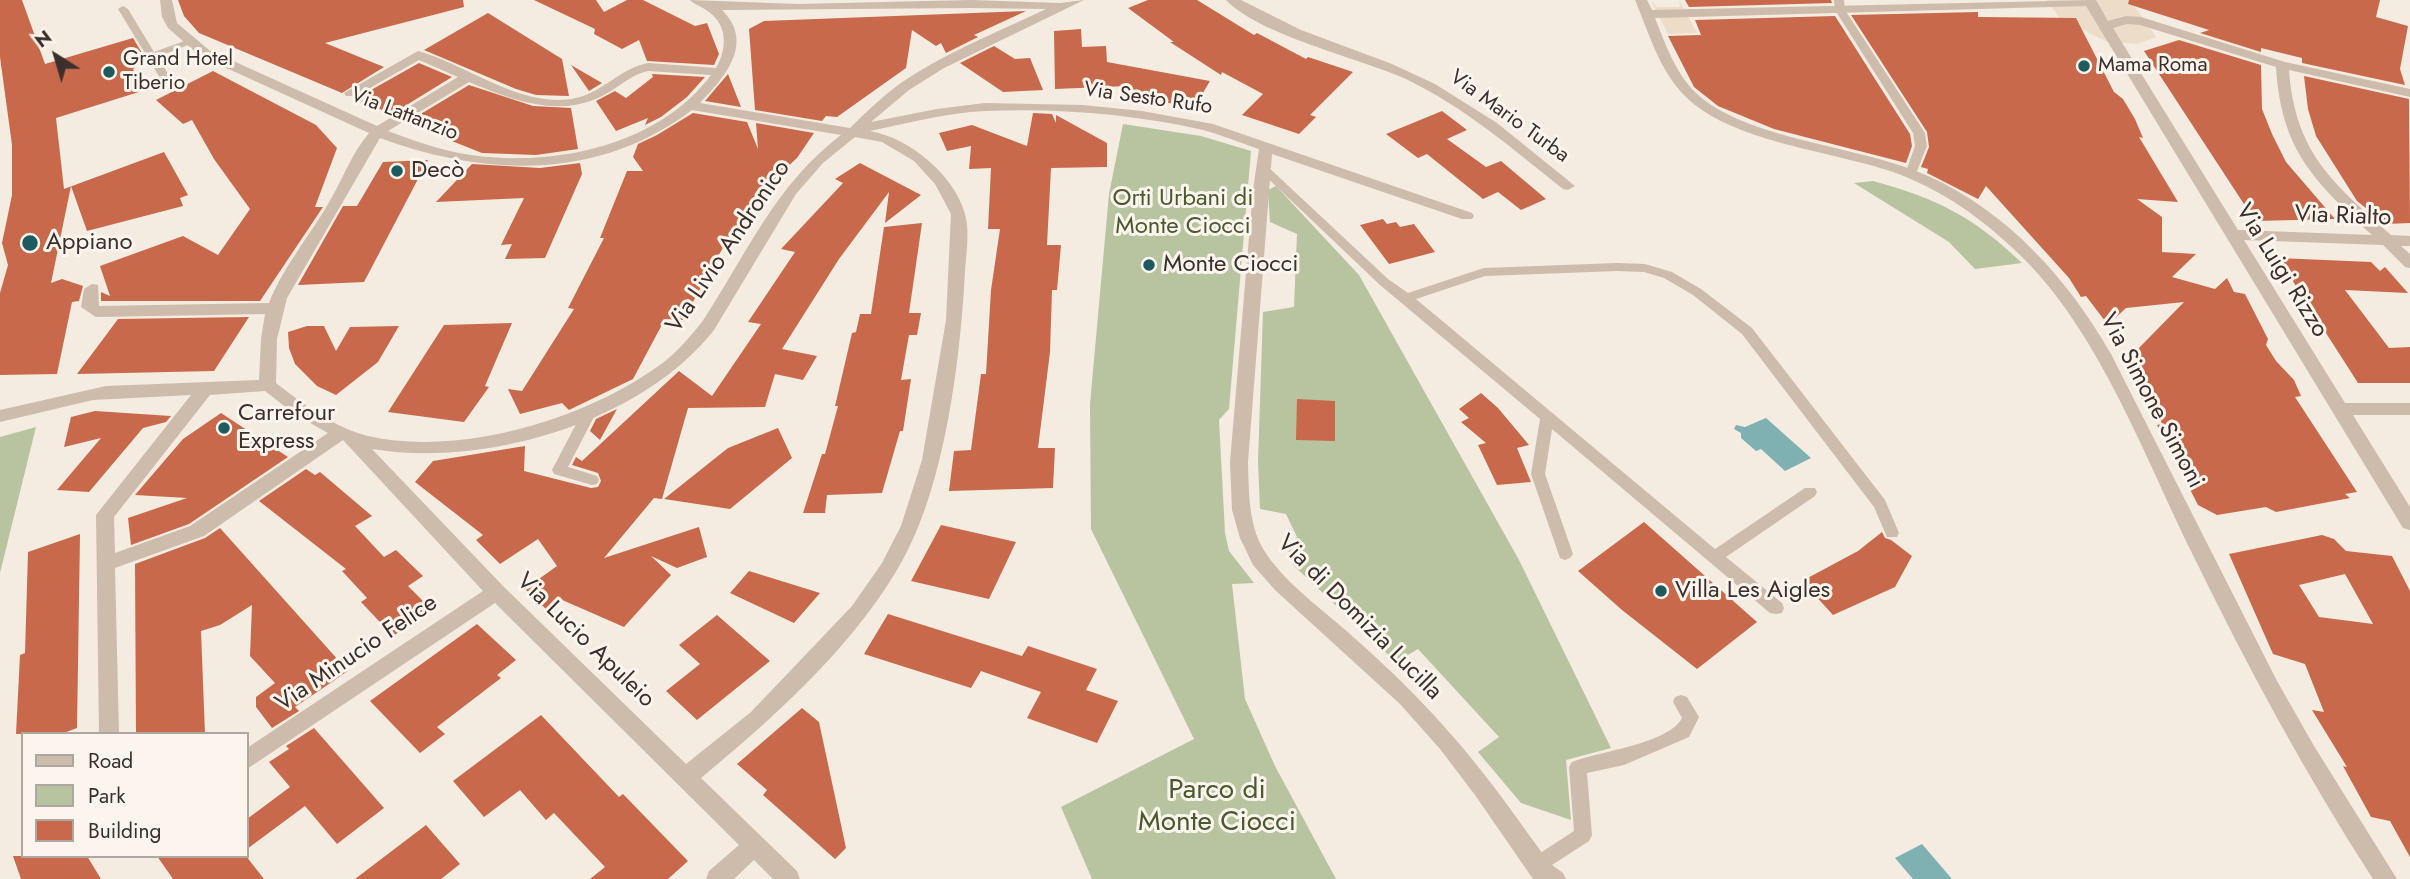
<!DOCTYPE html>
<html>
<head>
<meta charset="utf-8">
<style>
  body { margin:0 }
  #map { position:relative; width:2410px; height:879px; overflow:hidden; background:#f4ebe1; font-family:Jost,sans-serif }
  canvas { display:block }
  .legend { position:absolute; left:21px; top:732px; width:228px; height:126px; box-sizing:border-box; background:#fbf5ee; border:2px solid #aea6a0; margin:0; padding:9px 12px; list-style:none; font-size:21px; color:#3b302b }
  .legend li { display:flex; align-items:center; gap:14px; height:35px }
  .legend b { width:35px; border:2px solid #aea6a0 }
  .north { position:absolute; left:21px; top:21px; width:70px; height:70px; -webkit-text-stroke:5px #fbf5ee; paint-order:stroke; rotate:323deg; font-size:19px; font-weight:700; line-height:28px; text-align:center; color:#3b302b }
  .north::after { content:''; display:block; margin:auto; width:24px; height:32px; background:#3b302b; clip-path:polygon(50% 0,100% 100%,50% 72%,0 100%) }
</style>
</head>
<body>
<div id="map">
<canvas width="2410" height="879"></canvas>
<ul class="legend">
<li><b style="height:9px;background:#cdbbac"></b>Road</li>
<li><b style="height:19px;background:#b8c4a0"></b>Park</li>
<li><b style="height:19px;background:#c8694b"></b>Building</li>
</ul>
<div class="north">N</div>
</div>
<script>
const c = document.querySelector('canvas').getContext('2d');
c.lineJoin = 'round';
function paint(path, color) { c.fillStyle = color; c.fill(path, 'evenodd'); }
function stroke(path, color, width, dash) { c.strokeStyle = color; c.lineWidth = width; c.lineCap = dash ? 'butt' : 'round'; c.setLineDash(dash || []); c.stroke(path); }
function drawText(font, color, halo, rows, align = 'center') {
  c.font = font + ' Jost,sans-serif'; c.lineWidth = 6; c.setLineDash([]); c.textBaseline = 'middle'; c.strokeStyle = halo; c.fillStyle = color; for (const [text, x, y, turn = 0] of rows) {
    c.save(); c.translate(x, y); c.rotate((+turn || 0) * Math.PI / 180); c.textAlign = isNaN(turn) ? turn : align; if (halo) c.strokeText(text, 0, 0); c.fillText(text, 0, 0); c.restore();
  }
}
const green = new Path2D(`
  M1123,124L1201,136L1251,151L1229,409L1219,420L1225,533L1229,551L1254,583L1232,584L1245,699L1275,766L1336,879H1092L1061,807L1194,739L1091,529L1090,404L1109,194Z
  M1873,181C1936,198 1974,217 2022,263L1975,269L1949,242L1854,183Z
  M1276,186L1359,275L1519,560L1611,748L1566,760L1571,820L1521,803L1478,752L1499,737L1418,649L1396,662L1293,565L1288,549L1297,537L1286,514L1260,509L1258,462L1263,312L1294,307L1297,234L1270,222L1268,190Z
  M36,427L0,573V437Z`);
const plaza = new Path2D(`
  M1651,0L1657,7H1680L1679,0L1697,33L1668,34Z
  M2046,0H2130L2156,37L2137,44L2105,41L2059,17Z`);
const water = new Path2D(`
  M1766,418L1811,458L1785,471L1761,449L1756,451L1741,438V433L1734,429L1736,425L1745,427Z
  M1922,844L1952,879H1913L1895,858Z`);
const building = new Path2D(`
  M0,0H22L45,64L133,38L145,58L133,69L142,91L56,118L64,189L164,152L188,195L180,198L183,206L87,231L71,186L51,283L62,279L83,286L79,301L72,302L57,374L0,375V293L8,265L2,243L12,195V145L0,57Z
  M178,0H463L464,7L325,43L384,67L342,93L199,33L184,16Z
  M534,0H596L604,12L627,0H643L695,26L707,23L719,54L714,65L647,61L639,40L622,49L594,34L595,29Z
  M1148,0H1197L1254,35L1257,33L1306,59L1308,57L1353,72L1310,115L1316,117L1299,134L1242,115L1263,94L1222,72L1221,75L1170,42H1174L1128,8Z
  M1685,0H1831L1832,3L1689,7Z
  M2129,0H2380L2376,17L2408,26L2400,69L2405,85L2302,63V58L2261,48V52L2200,33L2209,30L2128,4Z
  M1026,11L974,35L978,37L946,53L941,43L936,46L912,30L906,68L837,117L826,116L822,121L755,110L749,29L764,21Z
  M1978,12V17L2076,18L2114,92L2123,99L2135,119L2143,138L2139,137L2178,202L2137,199L2162,217V252L2196,254L2172,277L2215,289L2227,278L2234,292L2245,294L2268,339L2266,345L2276,361L2294,380L2301,396L2295,397L2357,492L2345,494L2350,498L2276,512L2266,507L2217,515L2198,505L2157,425L2162,424L2148,388L2139,387L2138,349L2184,302L2126,308L2108,325L2086,296L2081,297L2069,278L1986,186L1978,199L1927,173L1928,169L1921,167L1929,147L1927,132L1851,15Z
  M488,13L562,59L569,96L536,95L516,89L424,50Z
  M1835,16L1910,134L1912,146L1906,163L1774,129L1718,106L1694,87L1668,36L1701,35L1695,20Z
  M1081,29L1082,47L1106,46L1107,62L1210,81L1194,108L1122,94L1127,86L1055,89L1054,31Z
  M2179,40L2261,65L2262,109L2272,134L2286,162L2335,219L2255,221L2144,51Z
  M994,46L1015,59L1030,58L1043,90L1003,92L960,63Z
  M419,63L452,77L392,114L355,99Z
  M571,65L602,83L589,91Z
  M213,71L316,125L337,148L315,207H323L260,301H101V292L110,296L100,266L183,236L218,255L250,209L214,159L192,120L183,124L156,100Z
  M652,74L705,77L687,97L661,117L645,125L648,118L616,131L596,101L615,91L626,98L653,77Z
  M728,74L741,107L705,101Z
  M2304,76L2409,99L2410,223L2386,224L2357,201L2316,136L2308,109Z
  M469,85L533,106L571,108L578,149L536,155L482,153L409,124L412,122L409,121Z
  M1442,111L1467,130L1447,139L1486,167L1501,161L1546,199L1521,210L1498,192L1483,199L1427,154L1418,158L1386,134Z
  M693,113L747,122L758,149L756,123L814,133L797,158L772,181L736,233H731L683,320L665,319L633,379L569,410L562,403L520,414L508,389L522,391L574,309L568,308L604,238H600L627,171H643L633,157L638,144L657,135Z
  M1033,113L1052,114L1056,123V115L1107,143V167L1051,168L1047,245H1061L1057,290H1052L1050,352L1038,448H1055L1053,488L949,491L954,451L971,450L981,374H986L991,290L1000,229H988L991,168L969,169L971,146L947,151L939,133L972,125L1027,146Z
  M428,160L364,282L298,285L343,206H357L383,162Z
  M580,163L582,174L545,258L505,259L512,244L501,245L524,198L436,202L472,164L540,168Z
  M860,163L921,195L885,223L889,192L839,259L782,349L817,356L803,380L775,374L765,407L688,408L662,499L654,498L604,558L699,527L707,557L677,568L651,556L671,575L624,627L560,599L547,610L525,589L557,566L538,539L500,564L476,540L483,535L415,482L433,461L525,446L524,471L591,488L598,487L601,481L598,473L572,465L576,457L582,461L679,371L712,396L761,324L748,322L795,252L781,249L843,183L835,179Z
  M1383,219L1387,224L1396,222L1400,227L1414,224L1435,252L1389,264L1360,225Z
  M922,223L909,313H921L917,335H909L901,380L911,379L903,431H900L882,493L827,495L825,513H803L822,454H825L838,406H835L852,333L856,332L860,314H871L884,227Z
  M2278,258L2371,262L2380,271L2385,267L2408,293L2345,290L2389,348L2410,347V383H2358Z
  M249,317L214,371L77,374L118,319Z
  M512,323L485,386L489,387L464,422L388,412L444,325Z
  M307,326H324L336,351L350,327L399,326L378,362L336,395L317,386L295,364L289,348L288,332Z
  M1481,393L1498,408L1529,445L1517,448L1531,482L1497,485L1478,445L1486,443L1461,422L1469,418L1459,409Z
  M1297,399L1335,401V441L1296,440Z
  M617,409L600,440L590,431L596,419Z
  M95,411L171,416L166,422L143,428L89,492L57,490L101,438L64,447L71,417Z
  M221,413L288,457L189,524L131,545L128,518L187,498L135,495L183,439Z
  M778,428L792,458L730,509L664,499L728,448Z
  M306,469L315,475L320,472L372,516L355,526L384,557L396,550L423,576L408,586L432,610L393,636L361,602L367,598L342,571L346,569L259,501Z
  M1644,522L1757,622L1697,669L1622,610L1578,571Z
  M941,525L1016,542L989,599L911,581Z
  M220,528L348,671L295,707L299,711L272,728L256,707V697L275,683L250,656L252,605L220,625L201,631L205,734H136L135,564L205,538Z
  M1882,532L1885,538L1891,540L1912,556L1895,587L1833,615L1802,581L1858,551Z
  M80,534L77,728L61,734H16L20,655L25,653L28,552Z
  M2322,535L2334,539L2346,551L2392,556L2410,591V857L2390,821L2371,817L2343,766L2347,767L2312,710L2324,712L2305,664L2273,654L2229,554ZM2345,574L2373,624L2319,617L2299,585Z
  M749,571L820,593L794,623L730,593Z
  M888,614L1022,656L1028,646L1097,669L1086,690L1118,701L1097,743L1027,718L1041,692L981,671L971,688L864,654Z
  M717,615L770,661L697,720L666,691L700,664L679,645Z
  M477,624L516,660L497,675L501,678L437,727L445,734L420,753L370,701Z
  M802,708L819,722L846,848L835,859L763,795L767,790L737,764Z
  M541,715L619,797L623,794L688,861L668,879H590L605,867L554,813L546,820L520,790L484,817L453,781Z
  M314,728L384,808L337,844L305,806L247,849V819L290,787L269,762L289,749L286,746Z
  M426,825L460,864L441,879H355Z
  M13,856H87L101,879H21Z
  M157,856H246L264,879H173Z`);
const service = new Path2D(`
  M1834,0H1844L1845,10L1925,133L1927,146L1915,176L1911,178L1905,174L1915,146L1913,133L1835,10Z
  M123,6L128,9L154,52L190,39L195,42L158,57L172,81L171,83H163L162,81L118,9Z
  M1262,164L1266,165L1388,279L1408,293L1484,268L1617,263L1645,264L1672,272L1701,289L1752,328L1885,500L1899,533L1897,537H1887L1874,507L1742,334L1693,295L1664,278L1644,272L1617,271L1485,276L1416,299L1715,549L1805,488H1815L1817,492L1815,496L1726,557L1782,603L1784,608L1782,613L1776,614L1770,613L1552,429L1545,474L1573,554L1570,558L1565,560L1560,558L1531,474L1540,419L1380,285L1258,169V165Z
  M589,408L596,413L568,467L597,476L599,480L597,484L592,485L554,474L552,470L584,409Z
  M1681,695L1687,697L1699,717L1689,737L1624,765L1587,773L1592,835L1589,841L1552,865L1563,873L1566,879C1551,879 1535,879 1528,865L1531,859L1574,831L1569,767L1572,762C1600,751 1668,744 1682,718L1673,702L1675,697Z`);
const minor = new Path2D(`
  M160,0H172L177,23L209,50L377,126L458,77L419,60L356,96H346L344,93L418,51C466,64 523,110 576,98C603,92 621,68 648,63L716,68C727,49 728,26 709,12C703,7 695,5 690,0L798,4L971,0L1060,3L1084,0L944,68L909,90L871,122L937,109L985,103L1083,105L1142,111L1213,124L1472,213L1474,216L1472,219H1462L1272,154L1248,462C1249,493 1248,528 1267,555C1289,587 1331,616 1360,643C1423,699 1470,752 1519,821C1532,840 1548,858 1557,879H1533L1475,795L1440,749L1400,704L1275,590L1253,565L1240,538L1232,510L1230,462L1253,190L1259,149C1241,143 1222,135 1203,130C1133,114 1057,108 985,111C946,113 908,123 870,131C909,138 954,174 965,214C970,231 966,255 965,272C960,364 944,497 894,575C846,653 771,720 701,778L797,871L800,879H773L754,860L734,879H706L709,871L739,845L495,603L247,769V748L483,591L343,440L204,536L115,568L119,734H99L96,515L191,395L93,400L0,422V410L106,386L259,380L261,339L265,314L96,317L81,307L84,289L92,284L98,285L99,306L269,303C283,267 309,237 328,204C342,181 351,154 369,133L200,56L168,28L162,17ZM971,8L1046,9C996,33 944,53 898,85C881,98 865,113 850,128L700,103C725,77 755,43 722,10ZM648,71L711,75C658,146 554,167 471,155C442,151 415,141 388,131L469,82C510,99 557,118 600,97C616,90 631,74 648,71ZM692,110L841,135C774,186 747,254 702,322C689,338 675,355 657,367C583,420 458,457 368,436C335,428 303,404 276,383L277,339L287,298L380,138C486,177 598,181 692,110ZM855,137L882,142L914,161L935,184L951,214L946,320L922,460L901,526L882,563L852,606L751,712L686,764L503,586L372,449C485,468 642,422 714,330L796,194L823,163ZM265,391L296,415L328,433L190,526L115,553L114,517L210,395Z
  M1226,0H1241L1301,30L1392,64L1435,84L1497,123L1575,186L1568,190L1563,189C1513,149 1464,107 1406,79C1359,58 1259,35 1226,0Z
  M1635,0H1647L1652,10L2096,0L2108,21L2126,16L2141,17L2285,62L2410,89V97L2289,70C2295,153 2333,183 2391,235L2410,236V246H2401L2410,254V268L2405,267L2383,245L2244,240L2345,403H2410V415H2353L2410,507V530L2403,528L2086,6L1655,18C1665,43 1675,72 1695,92C1746,141 1861,145 1928,176C2008,212 2068,279 2111,354L2277,681L2314,746L2397,879H2373C2305,774 2246,664 2191,551C2143,453 2098,330 2019,254C1983,219 1941,189 1893,172C1832,151 1730,142 1685,96C1659,70 1649,33 1635,0ZM2127,24L2140,25L2276,67C2281,150 2314,181 2372,235L2238,230L2113,28Z`);
const markers = [
  [2084,66,7,"#1f5a5e"],
  [109,72,7,"#1f5a5e"],
  [397,171,7,"#1f5a5e"],
  [30,243,9,"#1f5a5e"],
  [1149,265,7,"#1f5a5e"],
  [224,428,7,"#1f5a5e"],
  [1661,591,7,"#1f5a5e"]
];
const farPoinames = [
  ["Grand Hotel",123,60],
  ["Tiberio",123,84],
  ["Mama Roma",2098,66]
];
const farStreetnames = [
  ["Via Sesto Rufo",1148,99,8],
  ["Via Lattanzio",404,115,21],
  ["Via Mario Turba",1509,117,36]
];
const poiNames = [
  ["Decò",411,171],
  ["Appiano",46,243],
  ["Monte Ciocci",1163,265],
  ["Carrefour",238,414],
  ["Express",238,442],
  ["Villa Les Aigles",1675,591]
];
const parkNames = [
  ["Orti Urbani di",1183,199],
  ["Monte Ciocci",1183,227]
];
const streetNames = [
  ["Via Rialto",2343,217,2],
  ["Via Livio Andronico",729,247,-56],
  ["Via Luigi Rizzo",2281,271,58],
  ["Via Simone Simoni",2151,401,62],
  ["Via di Domizia Lucilla",1359,618,45],
  ["Via Lucio Apuleio",585,641,44],
  ["Via Minucio Felice",357,654,-34]
];
const nearParknames = [
  ["Parco di",1217,791],
  ["Monte Ciocci",1217,823]
];
paint(green, '#b8c4a0');
paint(plaza, '#ecdcc8');
paint(water, '#7fb0b2');
paint(building, '#c8694b');
paint(service, '#cdbbac');
paint(minor, '#cdbbac');
for (const [x, y, r, color] of markers) { const dot = new Path2D(); dot.arc(x, y, r, 0, 2 * Math.PI); c.fillStyle = color; c.fill(dot); stroke(dot, '#fbf5ee', 2.5); }
drawText('21px', '#3b302b', '#fbf5ee', farPoinames, 'left');
drawText('21px', '#3b302b', '#fbf5ee', farStreetnames);
drawText('24px', '#3b302b', '#fbf5ee', poiNames, 'left');
drawText('24px', '#4a5a2e', '#fbf5ee', parkNames);
drawText('24px', '#3b302b', '#fbf5ee', streetNames);
drawText('28px', '#4a5a2e', '#fbf5ee', nearParknames);
</script>
</body>
</html>
